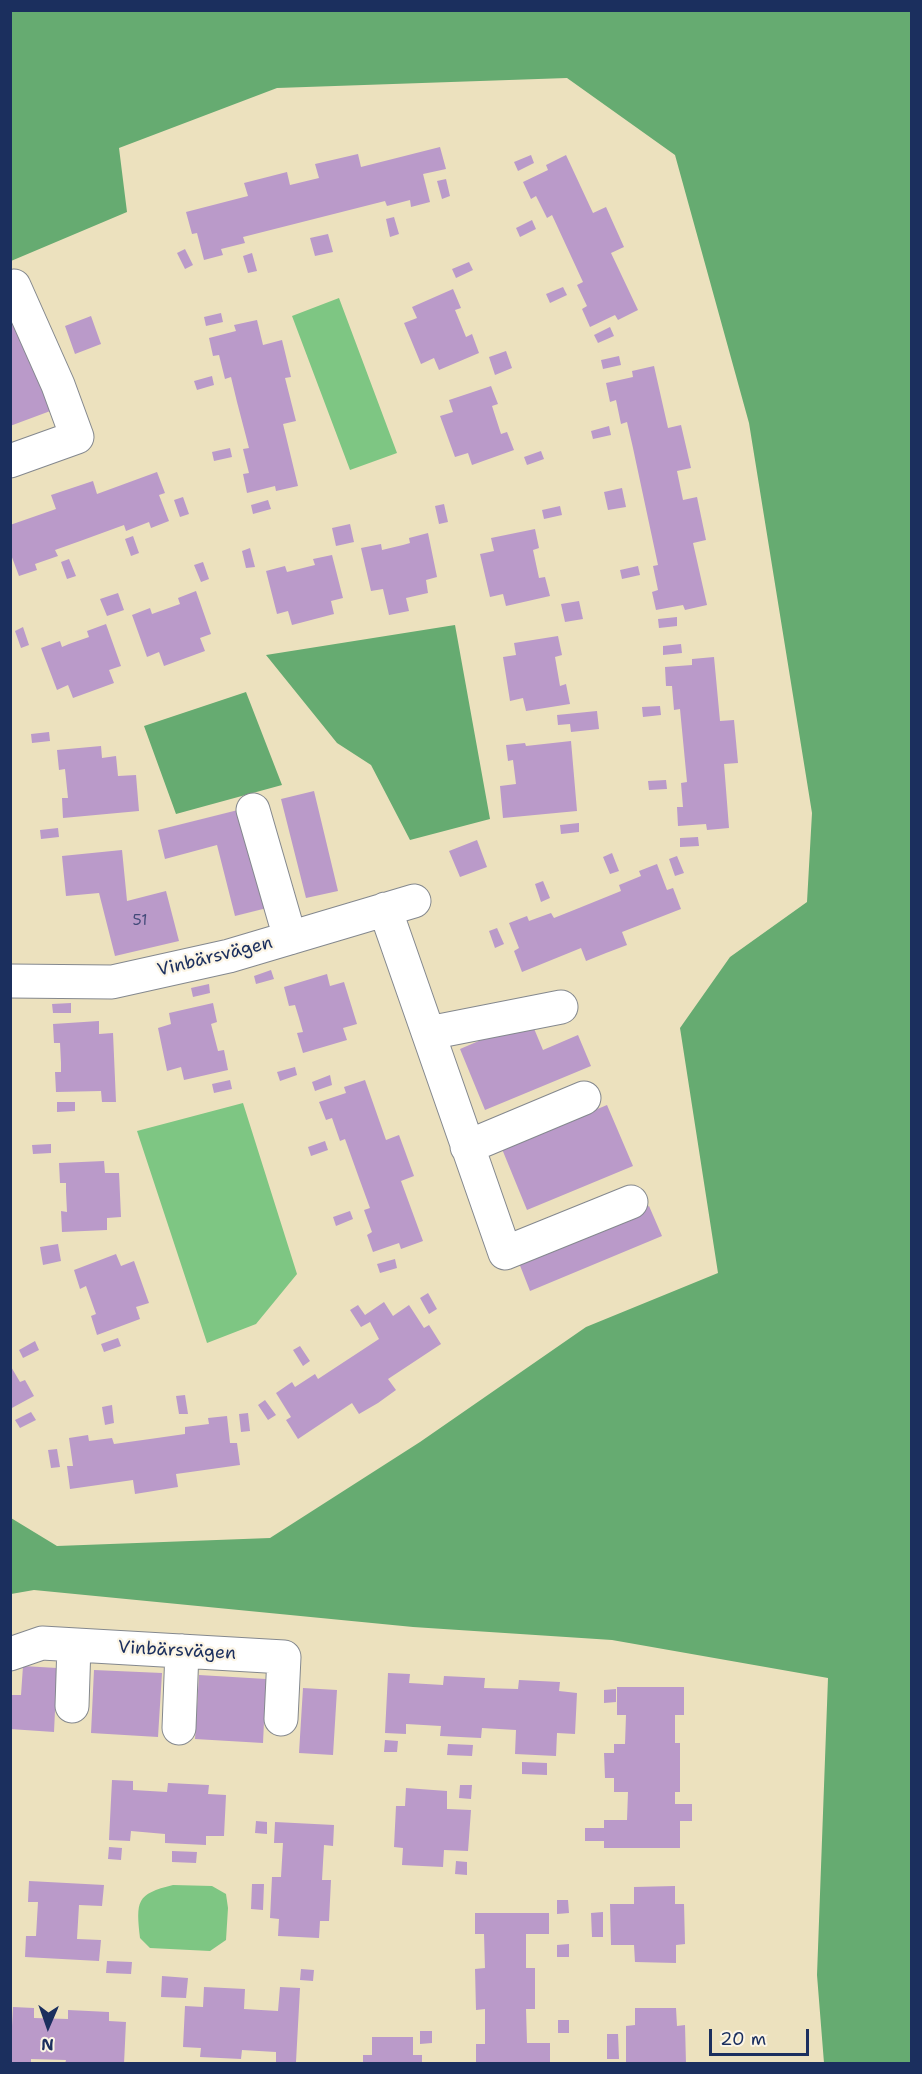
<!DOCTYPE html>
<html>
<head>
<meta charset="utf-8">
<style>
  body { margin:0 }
  #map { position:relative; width:922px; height:2074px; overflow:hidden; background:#ece1be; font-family:"Shantell Sans",sans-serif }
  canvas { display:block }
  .frame { position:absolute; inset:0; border:12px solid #1b2f5e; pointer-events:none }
  .north { position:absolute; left:18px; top:1996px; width:60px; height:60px; -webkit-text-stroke:4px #fcf5e5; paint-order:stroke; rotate:182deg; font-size:16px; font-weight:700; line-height:24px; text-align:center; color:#1b2f5e }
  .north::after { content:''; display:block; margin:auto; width:21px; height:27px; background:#1b2f5e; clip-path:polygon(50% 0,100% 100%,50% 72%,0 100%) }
  .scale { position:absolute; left:709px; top:2029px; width:100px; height:27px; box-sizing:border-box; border:3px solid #1b2f5e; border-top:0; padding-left:8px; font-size:18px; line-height:21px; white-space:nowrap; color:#1b2f5e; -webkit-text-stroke:4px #fcf5e5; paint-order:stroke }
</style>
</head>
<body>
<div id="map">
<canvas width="922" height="2074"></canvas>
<div class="frame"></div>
<div class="north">N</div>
<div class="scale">20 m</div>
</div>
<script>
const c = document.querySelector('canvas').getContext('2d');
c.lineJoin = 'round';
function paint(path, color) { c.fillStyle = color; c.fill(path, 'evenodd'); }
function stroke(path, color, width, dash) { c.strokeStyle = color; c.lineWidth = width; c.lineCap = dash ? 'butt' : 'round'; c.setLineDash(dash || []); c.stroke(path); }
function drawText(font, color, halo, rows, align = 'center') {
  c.font = font + ' "Shantell Sans",sans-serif'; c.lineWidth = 4.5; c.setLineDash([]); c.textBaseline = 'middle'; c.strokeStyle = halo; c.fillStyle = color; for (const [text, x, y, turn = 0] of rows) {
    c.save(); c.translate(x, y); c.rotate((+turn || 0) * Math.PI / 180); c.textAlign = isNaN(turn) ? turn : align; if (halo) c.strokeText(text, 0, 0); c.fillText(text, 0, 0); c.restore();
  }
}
const green = new Path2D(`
  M339,298L397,453L350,470L292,316Z
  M243,1103L297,1274L256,1324L207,1343L137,1131Z
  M173,1885L212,1886L226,1894L228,1908L226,1940L210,1951L150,1948L140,1938C136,1901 136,1894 173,1885Z`);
const forest = new Path2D(`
  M11,10L911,11V2063H824L817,1975L828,1678L612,1640L413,1627L34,1590L11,1594V1518L57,1546L270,1538L420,1442L586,1327L718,1273L680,1028L730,957L807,902L812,813L749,423L675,155L567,78L277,88L119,148L127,212L11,261Z
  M455,625L490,819L410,840L371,765L337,743L266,655Z
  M246,692L282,785L176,814L144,726Z`);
const building = new Path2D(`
  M440,147L446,169L423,174L430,202L411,207L410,200L387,206L385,201L243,237L245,243L221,249L223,255L204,260L197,233L192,234L186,212L248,196L244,183L287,172L290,185L319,178L315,164L358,154L361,167Z
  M531,155L534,163L518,171L514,162Z
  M566,155L593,213L606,207L624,247L611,253L638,310L618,320L615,315L590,327L582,309L587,306L577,285L583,282L552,215L547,218L536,196L531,199L523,182L548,170L546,165Z
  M446,179L450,196L442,199L437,181Z
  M394,217L399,234L390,237L386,219Z
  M532,220L536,229L520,237L516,228Z
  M328,234L333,252L315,256L310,238Z
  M185,249L193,265L185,269L177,253Z
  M252,253L257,271L248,273L243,256Z
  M469,262L473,270L456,278L452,269Z
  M563,287L567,295L550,303L546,294Z
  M453,289L461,308L455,310L466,337L472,334L479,353L439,370L434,358L421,364L404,323L417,318L412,307Z
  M221,313L223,322L206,326L204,317Z
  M91,316L101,344L75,354L65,326Z
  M10,318L53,410L10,426Z
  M257,320L263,345L282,340L291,377L285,378L296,421L283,424L298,486L276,491L275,486L247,493L243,474L249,473L243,449L249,448L237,402L231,377L225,379L219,355L213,356L209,338L236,331L234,325Z
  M610,327L614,336L598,343L594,335Z
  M506,351L512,368L495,375L489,357Z
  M619,356L621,365L603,369L601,360Z
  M654,366L668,428L681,425L691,468L677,471L683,500L697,497L706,540L693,543L707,605L685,610L683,605L656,610L652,592L658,590L653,566L658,565L633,448L627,422L621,424L616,400L610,402L606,383L633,377L632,371Z
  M212,376L214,385L197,390L194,381Z
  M491,386L498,404L492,406L501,434L507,432L514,450L472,465L468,453L455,457L440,416L453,412L449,400Z
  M609,426L611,435L593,439L591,431Z
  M230,448L232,457L214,461L212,452Z
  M541,451L544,459L527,465L524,457Z
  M157,472L165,493L159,495L169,521L151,528L149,522L126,531L124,525L83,540L55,550L58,556L35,564L37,570L19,576L10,552V525L56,509L51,495L93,481L97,494Z
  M622,488L626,507L608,510L604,492Z
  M183,497L189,514L180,517L174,500Z
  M268,500L271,509L253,514L251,505Z
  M444,504L448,522L439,524L435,506Z
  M560,506L562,515L544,519L542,510Z
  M350,524L354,542L336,546L332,528Z
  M535,529L539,548L533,550L539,578L545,577L550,596L506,606L503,594L490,597L480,554L494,551L491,538Z
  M428,533L437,577L426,580L428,593L406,598L409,611L389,615L383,589L371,591L361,548L381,544L382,550L403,545L410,543L409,538Z
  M133,536L139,553L131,556L125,539Z
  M250,548L255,567L246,568L242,551Z
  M332,555L343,598L331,601L334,614L292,625L288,611L277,614L266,571L285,566L287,572L315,565L313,559Z
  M69,559L76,576L67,579L61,562Z
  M203,562L209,579L201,582L194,565Z
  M638,566L640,575L622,579L620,570Z
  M196,591L211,634L200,638L205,651L164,666L159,652L147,657L132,615L150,608L152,614L180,604L178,598Z
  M118,593L124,610L107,616L100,599Z
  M579,601L583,619L565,622L561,604Z
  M677,617V626L659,628L658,619Z
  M106,624L121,666L109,670L114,683L73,698L68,685L57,690L41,648L60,641L62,647L69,644L89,637L87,631Z
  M23,627L29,645L21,648L15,631Z
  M558,636L562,655L555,657L560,686L566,684L570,704L526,711L523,698L510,701L503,657L516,655L514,643Z
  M681,644L682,653L663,655V646Z
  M714,657L720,721L734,720L738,763L724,764L729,828L707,830L706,824L678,826L677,807H683L681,783L687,782L680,709L674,710L672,686H666L665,667L692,665V659Z
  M660,706L661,715L643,717L642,707Z
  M597,711L599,729L571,732L570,724L558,725L557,715Z
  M49,732L50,741L32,743L31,734Z
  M571,741L577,811L503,818L500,786L516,784L513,760L508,761L506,745L525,743L526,746Z
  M101,746L102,758L116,756L118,776L136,775L139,811L63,818L62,798H68L65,769L59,770L57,750Z
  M666,780L667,789L649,790L648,781Z
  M314,791L338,891L306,898L281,799Z
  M242,809L267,908L235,916L217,845L165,859L158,830Z
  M579,823V832L561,834L560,825Z
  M58,828L59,837L41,839L40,830Z
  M698,837L699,846L680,847V838Z
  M477,840L487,867L460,877L449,851Z
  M122,850L127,901L166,891L179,941L115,956L99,893L66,896L62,856Z
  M612,853L619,871L610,874L603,857Z
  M677,856L684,873L675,876L669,859Z
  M657,864L667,890L673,888L681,909L622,932L627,945L606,953L586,961L581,948L522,972L514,951L519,948L509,923L527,916L529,921L551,913L554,918L579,908L621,891L619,885L641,876L639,871Z
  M543,881L550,898L541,902L535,884Z
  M497,928L504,944L495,948L489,931Z
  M271,970L274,979L256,984L254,976Z
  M327,974L330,986L344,982L357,1024L343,1028L347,1040L303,1053L297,1033L303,1032L299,1018L295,1005L289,1006L284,987Z
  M209,984L210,993L193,997L191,988Z
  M71,1003V1013H53L52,1004Z
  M213,1003L217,1022L211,1024L218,1051L224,1050L228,1070L184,1080L181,1067L167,1071L158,1028L171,1024L169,1013Z
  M530,1019L543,1050L578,1035L591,1066L485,1110L460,1049Z
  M99,1021V1034L113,1033L116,1102H102L101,1091L56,1092L55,1072H61V1063L60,1043H54L53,1024Z
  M295,1067L297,1075L280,1081L277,1072Z
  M330,1075L332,1085L315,1091L312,1082Z
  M230,1080L232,1089L214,1093L212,1084Z
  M365,1080L386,1140L399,1135L414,1176L401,1181L423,1241L401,1249L399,1243L373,1252L367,1235L372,1232L364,1210L370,1208L359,1178L345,1139L340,1141L332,1118L326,1120L319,1102L346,1093L344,1087Z
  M57,1102H75V1111L57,1112Z
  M607,1105L633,1166L527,1210L502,1149Z
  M325,1141L328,1150L311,1156L308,1147Z
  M51,1144V1153L33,1154L32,1145Z
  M104,1161L105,1173H119L121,1217L107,1218V1230L62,1232L61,1211L67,1212L66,1191V1183H60L59,1163Z
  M649,1206L662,1236L530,1291L519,1263L543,1250Z
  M350,1211L353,1219L336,1226L333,1217Z
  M58,1244L61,1261L43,1265L40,1247Z
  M116,1254L121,1266L134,1261L149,1303L136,1307L140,1319L97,1335L91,1316L96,1314L86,1286L80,1289L74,1270Z
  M395,1259L397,1268L380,1273L377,1264Z
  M428,1293L437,1309L429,1314L420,1298Z
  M384,1302L393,1316L409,1305L424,1328L429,1325L441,1344L388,1379L396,1390L378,1403L359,1414L352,1403L298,1439L286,1420L291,1417L276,1393L292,1382L295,1387L315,1374L318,1379L379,1339L370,1322L361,1327L350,1310L358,1305L365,1315Z
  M118,1338L121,1346L104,1352L101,1344Z
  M35,1341L39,1350L23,1358L19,1350Z
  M300,1346L310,1361L303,1366L293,1350Z
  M10,1365L20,1382L25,1380L34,1396L10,1409Z
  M185,1395L188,1414H179L176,1396Z
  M265,1400L276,1415L268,1420L258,1405Z
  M112,1405L114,1423L105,1425L102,1407Z
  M31,1412L36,1420L20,1428L15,1420Z
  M248,1413L250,1431L241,1432L239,1414Z
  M227,1416L230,1443H237L240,1465L176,1474L178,1487L135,1494L133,1480L70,1489L67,1466H73L69,1438L88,1435L89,1441L112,1438L114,1444L150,1439L185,1434V1427L209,1424L208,1418Z
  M57,1449L60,1467L51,1468L48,1450Z
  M23,1666L57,1668L54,1732L10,1729V1695H21Z
  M94,1670L162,1673L158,1737L91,1733Z
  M388,1673L410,1674L409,1683L443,1685L444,1676L485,1678L484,1688L518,1689L519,1680L560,1682L559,1691L577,1693L575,1734L557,1733L556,1756L515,1754L516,1730L482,1728L481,1738L440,1736L441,1726L406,1724V1734L385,1733Z
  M199,1675L266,1679L263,1743L195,1739Z
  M617,1687H684V1715H675V1743H680V1792H675V1804H692V1821H680V1848H604V1841H585V1828H604V1820H627L628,1792H614V1778H605L604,1753H614V1744H625L626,1715H617Z
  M303,1688L337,1690L333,1755L299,1753Z
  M616,1689V1702L604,1703V1690Z
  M385,1740L398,1741L397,1752H384Z
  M448,1744L473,1745L472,1756L447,1755Z
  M522,1762L547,1763V1775L522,1774Z
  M112,1780L133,1781V1790L167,1792L168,1783L209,1785L208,1794L226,1795L224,1836H206V1845L165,1843V1834L131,1831L130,1841L109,1840Z
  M460,1785H472L471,1799L459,1798Z
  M406,1788L447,1791V1809L471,1810L468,1851L444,1850L443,1867L402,1865L403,1848L394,1847L396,1806H405Z
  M256,1821L267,1822V1834L255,1833Z
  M275,1822L334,1825L333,1846L324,1845L322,1880H331L329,1921H320L319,1938L278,1936L279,1919L270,1918L272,1877H281L283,1843H274Z
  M109,1847L122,1848L121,1860L108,1859Z
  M172,1851L197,1852L196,1863L172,1862Z
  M456,1861L467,1862V1875L455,1874Z
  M29,1881L104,1885L102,1906L79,1905L77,1939L101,1940L99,1961L25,1957L26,1936H36L38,1902H28Z
  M252,1884H264L263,1910L251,1909Z
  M675,1886V1904H684L685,1944L676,1945V1963L635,1962L634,1945H611L610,1904H634V1887Z
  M557,1900H568L569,1913L557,1914Z
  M603,1912V1937H592L591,1913Z
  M475,1913H549V1934H526V1968H535V2009H526L527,2043H550V2064H476V2044H485V2009L476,2010L475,1969L485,1968L484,1934H475Z
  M569,1944V1957H557V1945Z
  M107,1961L132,1962L131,1974L106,1973Z
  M301,1969L314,1970L313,1981L300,1980Z
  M162,1976L188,1978L186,1998L161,1997Z
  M204,1987L245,1989L244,2009L278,2011L280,1987L300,1988L296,2062H276V2052L242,2050L241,2059L200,2057L201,2048L183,2047L185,2006L203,2007Z
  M13,2007L34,2008V2018L68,2019V2010L109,2012V2021L126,2022L124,2064H65L66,2060L31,2059V2064H10Z
  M635,2008H676L677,2026L685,2025L686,2064H626V2026L635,2025Z
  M558,2020H569V2033H558Z
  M420,2031H432V2043L420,2044Z
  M607,2034H618L619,2059H607Z
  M372,2037H413V2055H422V2064H363V2055H372Z`);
const minor = new Path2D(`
  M10,461L77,437L58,385L14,286
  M253,810L290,938
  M385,909L505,1253L631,1202
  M10,981L112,982L229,956L414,901
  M429,1033L561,1007
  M467,1147L584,1098
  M10,1654L42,1643L284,1657L281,1719
  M72,1706L74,1645
  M179,1728L182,1651`);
const numberNames = [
  ["51",140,921]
];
const streetNames = [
  ["Vinbärsvägen",215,957,-14],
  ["Vinbärsvägen",177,1651,3]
];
paint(green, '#7ec683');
paint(forest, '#66ab71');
paint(building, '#ba9ac9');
stroke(minor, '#84888e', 35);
stroke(minor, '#fff', 33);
drawText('15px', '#434a79', null, numberNames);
drawText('18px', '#1b2f5e', '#fcf5e5', streetNames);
</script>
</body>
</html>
